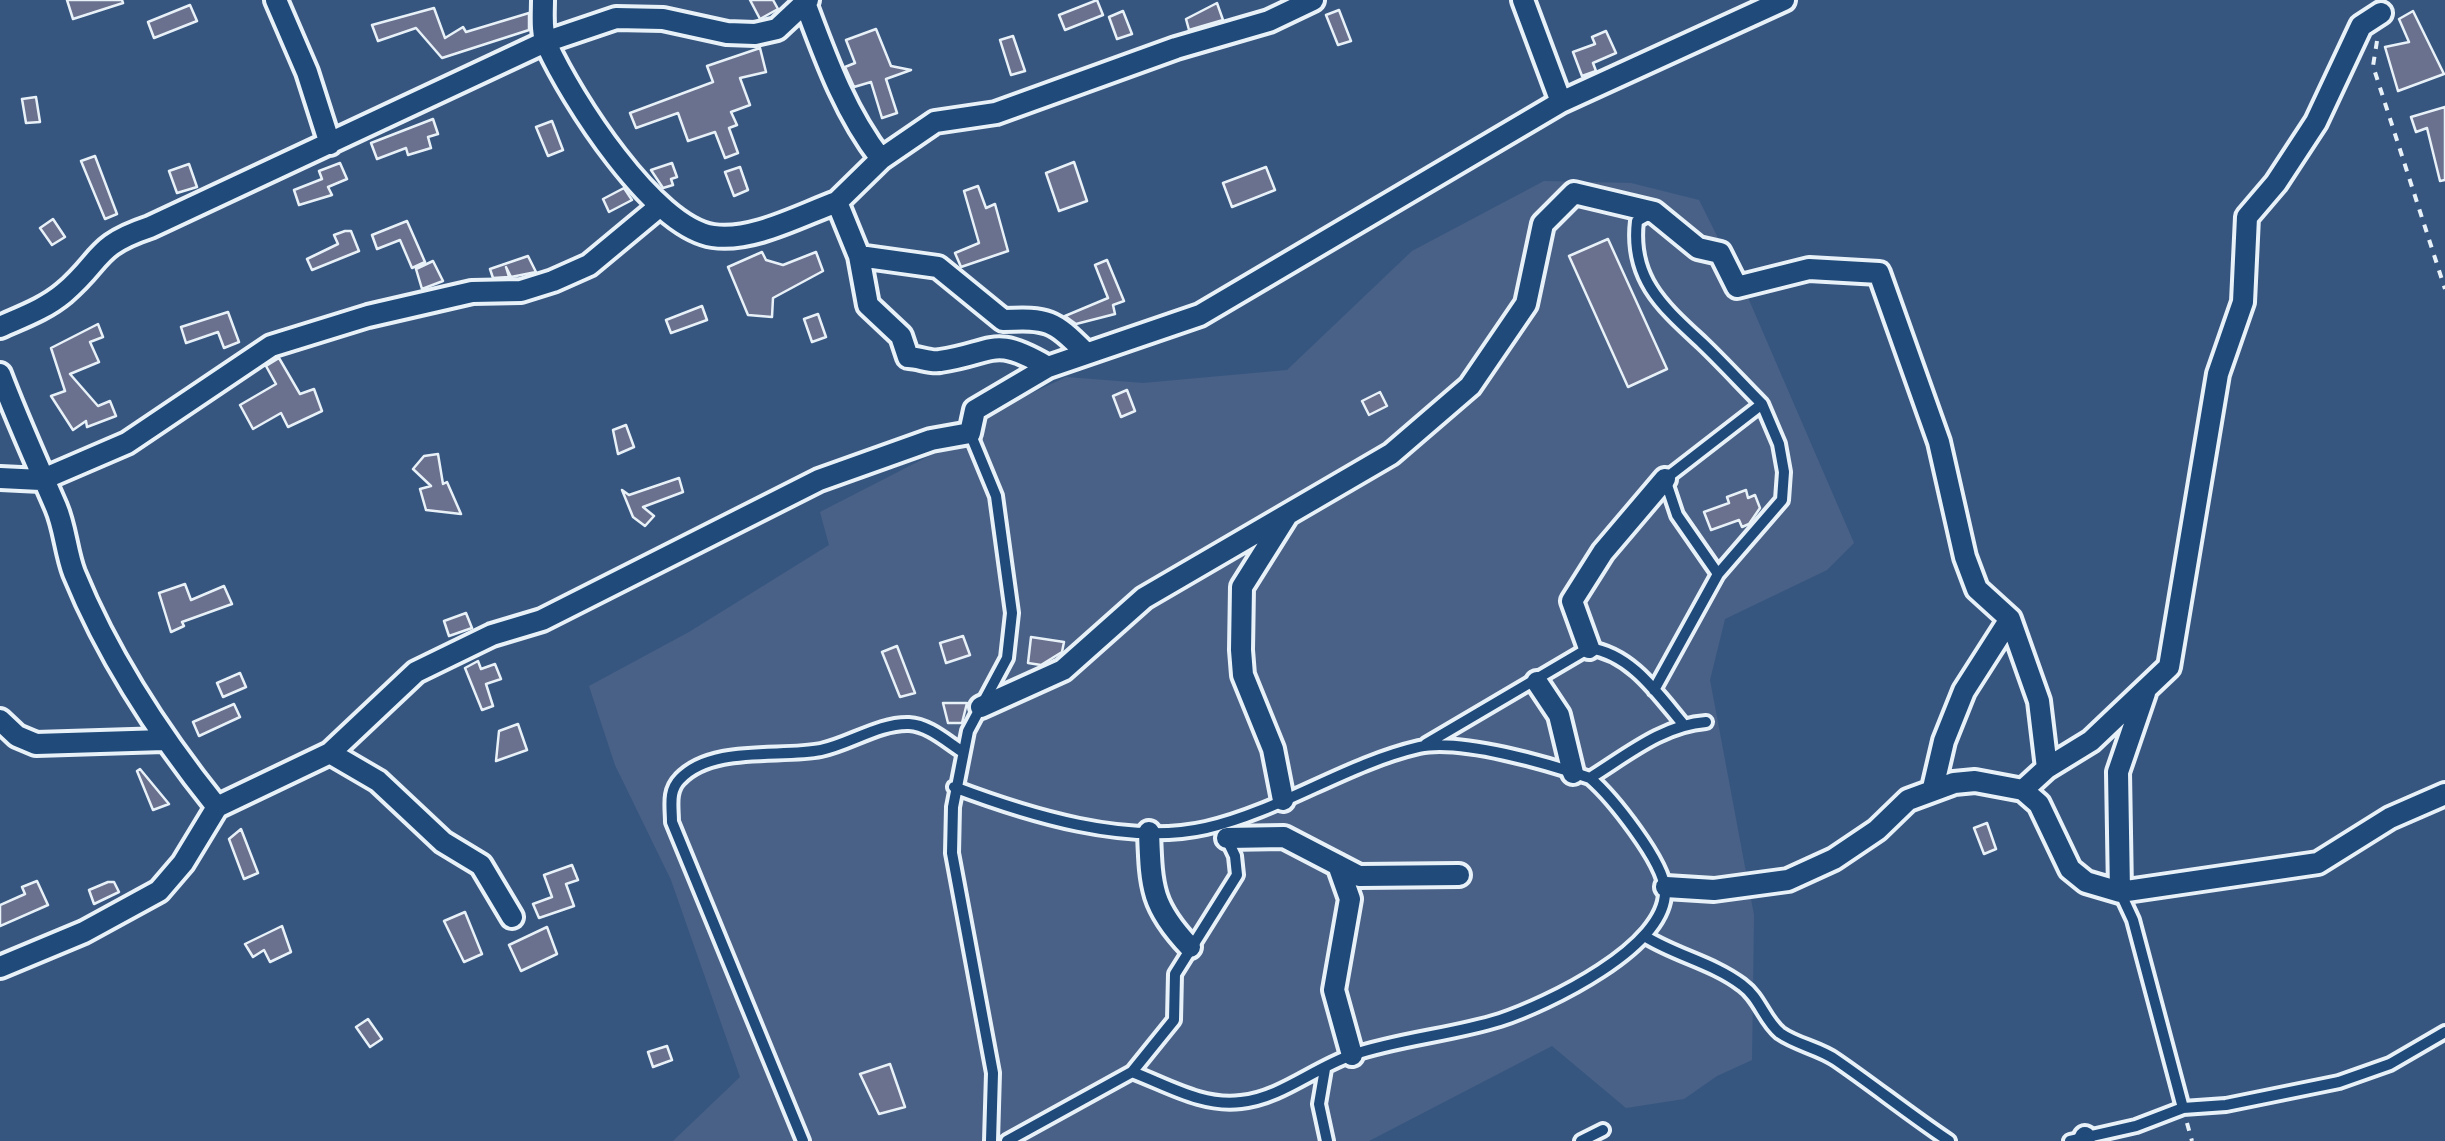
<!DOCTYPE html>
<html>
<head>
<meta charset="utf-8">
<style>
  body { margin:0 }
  canvas { display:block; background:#365680 }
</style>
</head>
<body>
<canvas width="2445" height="1141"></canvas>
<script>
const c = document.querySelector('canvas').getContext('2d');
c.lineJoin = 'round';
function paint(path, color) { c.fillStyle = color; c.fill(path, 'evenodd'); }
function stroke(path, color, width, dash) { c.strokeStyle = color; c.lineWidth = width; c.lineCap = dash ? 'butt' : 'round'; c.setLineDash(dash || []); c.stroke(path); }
const built = new Path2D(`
  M1544,181L1631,183L1699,200L1749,300L1854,543L1827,570L1725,619L1710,680L1754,915L1752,1060L1717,1076L1684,1099L1626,1108L1552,1046L1369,1141H673L740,1077L671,880L615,765L589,686L689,632L829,545L820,512L933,454L1013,402L1066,377L1143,383L1287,370L1412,251Z`);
const building = new Path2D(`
  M67,0H122L123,3L73,19Z
  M750,0H773L778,9L760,19Z
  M1097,0L1103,15L1065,30L1059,15Z
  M1217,3L1223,20L1189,30L1186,19Z
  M190,5L197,21L154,38L148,22Z
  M434,8L445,38L463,27L466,32L529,13V30L442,58L416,28L378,41L372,25Z
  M1339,10L1351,41L1338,45L1326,15Z
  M1123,11L1132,34L1117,39L1109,17Z
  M2413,11L2444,74L2398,91L2385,47L2409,42L2399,19Z
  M876,29L891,66L911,70L886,79L897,113L882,118L871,82L854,87L845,67L855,63L846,40Z
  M1606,31L1616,53L1593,63L1596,71L1582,76L1573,52L1595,44L1592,37Z
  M1013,36L1025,71L1011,75L1000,40Z
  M760,48L766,72L740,78L750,105L731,112L737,125L729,128L738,153L725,158L715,132L688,141L678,113L636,128L630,113L713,82L707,66Z
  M36,97L40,122L26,123L22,99Z
  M2445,107V180L2440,181L2427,128L2416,132L2411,117Z
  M433,119L438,134L428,137L431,148L408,155L406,148L377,159L371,143Z
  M552,121L563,150L548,156L536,127Z
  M95,156L117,214L105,219L81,161Z
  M1074,162L1087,201L1059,211L1046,173Z
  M340,163L347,179L328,187L332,195L299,205L294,190L322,179L319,171Z
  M672,163L677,177L671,179L673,185L663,188L651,170Z
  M189,164L197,187L177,193L169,171Z
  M740,167L748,190L734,196L725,172Z
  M1266,167L1275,190L1232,207L1223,183Z
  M978,186L986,208L995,204L1008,251L961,267L955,253L979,243L964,191Z
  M624,188L632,200L609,212L603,199Z
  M53,219L65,237L52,245L40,228Z
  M407,221L425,262L412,268L400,240L377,249L372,235Z
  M345,231H351L359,251L312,270L307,259L338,244L334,235Z
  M1608,239L1667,369L1628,387L1569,256Z
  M762,252L766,260L783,265L816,252L823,271L773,298L772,317L748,315L728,267Z
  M528,256L536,272L511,277L506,267L509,277L493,278L490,269Z
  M1107,260L1124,301L1113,305L1115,314L1076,324L1065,316L1108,298L1095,265Z
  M433,261L443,281L422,289L416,269Z
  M702,306L707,320L671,333L666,320Z
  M228,312L239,342L224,348L218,332L186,343L181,327Z
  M818,314L826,337L812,342L804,319Z
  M98,324L103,337L90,342L99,362L70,374L98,406L110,401L116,416L87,427L86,421L73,430L51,396L65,391L51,348Z
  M279,358L300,394L314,389L322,411L288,427L281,413L253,429L240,405L276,384L266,366Z
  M1127,390L1135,411L1121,417L1113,396Z
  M1380,392L1387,406L1369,415L1362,401Z
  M626,425L634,447L618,454L613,430Z
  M438,454L443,484L447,482L461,514L426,510L420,489L431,486L413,469L424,456Z
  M679,478L683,492L643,507L654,516L645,526L633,517L622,490L629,495Z
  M1746,490L1748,498L1755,495L1760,508L1749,524L1742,527L1739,520L1711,530L1704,512L1729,503L1727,497Z
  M185,584L191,600L224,586L232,604L182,622L184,626L171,632L159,593Z
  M466,613L472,628L449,636L444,621Z
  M963,636L970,655L946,663L940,643Z
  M1031,637L1064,642L1062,652L1041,665L1028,663Z
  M897,646L915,693L900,697L882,652Z
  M478,661L481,669L495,664L501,679L486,684L493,706L482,710L465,668Z
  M240,673L246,687L223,697L217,683Z
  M943,703H967L962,723H948Z
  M234,704L240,717L199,736L193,722Z
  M518,724L527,750L496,761L499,731Z
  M140,769L169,804L153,810L137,771Z
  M1987,823L1996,849L1984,854L1974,828Z
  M241,829L258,873L244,879L229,839Z
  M572,865L578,880L566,884L574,906L539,918L533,904L552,897L544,875Z
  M37,881L48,905L0,926V905L25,894L22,887Z
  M108,882H114L119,892L94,904L89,890Z
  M465,912L482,954L464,962L444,921Z
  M282,926L291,952L270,962L264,950L253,957L245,944Z
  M547,927L557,954L521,971L509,945Z
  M368,1019L382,1039L370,1047L356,1027Z
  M667,1046L672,1060L653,1067L648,1052Z
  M890,1064L905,1107L879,1114L860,1074Z`);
const path = new Path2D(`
  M2377,41L2373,66L2445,289
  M2187,1123L2192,1141`);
const lane = new Path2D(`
  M1653,212L1637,221C1630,279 1663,307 1702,343C1723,363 1742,384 1762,404L1665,479L1677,515L1718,574
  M970,433L996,496L1012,613L1007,658L968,731L953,807L952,853L993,1073L991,1141
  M1654,690L1718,574L1782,500L1784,472L1779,444L1762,404
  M1426,744L1589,648C1631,654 1657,693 1683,724
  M954,787C1028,815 1127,846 1206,828C1280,811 1346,764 1419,747C1461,738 1549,764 1590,778C1627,755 1663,725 1706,722
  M2120,892L2133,920L2183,1108
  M1646,937C1677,956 1713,963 1742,985C1760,998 1764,1020 1780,1033C1797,1045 1819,1048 1836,1060C1874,1086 1910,1115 1949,1141
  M1325,1069L1319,1104L1327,1141
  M1132,1072C1167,1085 1202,1107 1241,1102C1281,1098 1314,1068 1352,1055C1399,1039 1452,1035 1500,1020C1546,1005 1668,947 1665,890C1664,862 1612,797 1590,778
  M803,1141L672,822C672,807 668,791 680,779C712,745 780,758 821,750C850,744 879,723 909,724C929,725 947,742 963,752
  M1007,1141L1132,1072L1174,1020L1175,974L1237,875L1235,856L1226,837
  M1581,1141L1603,1130
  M2070,1141L2136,1126L2183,1108L2226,1105L2339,1082L2390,1064L2445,1032`);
const street = new Path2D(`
  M276,0L307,72L330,144
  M543,0C543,14 541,33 547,45C571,98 653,227 713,236C752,242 801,215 837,202
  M804,0C825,56 844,111 881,159L837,202L859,256L868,305L901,336L908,357C919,357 930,363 940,361C995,353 992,334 1048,367
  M1523,0L1561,102
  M881,159L935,122L996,113L1176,48L1269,21L1313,0
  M859,256L938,267L1003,320C1048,318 1053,320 1085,352
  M0,327C22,317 45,309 64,293C103,260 93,246 150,227L545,42L616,18L663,19L727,33L755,34L777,29L808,0
  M0,374C17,419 37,463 56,507C65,528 66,552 74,573C109,659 160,736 217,807
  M0,478L41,480L127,443L271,346L368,316L472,292L521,291L553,281L589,265L660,206
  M1589,648L1572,601L1603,552L1665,479
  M1537,682L1559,715L1573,773
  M981,707L1063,670L1144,598L1391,454L1470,386L1526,304L1543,224L1574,193L1654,212L1698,248L1720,253L1737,287L1809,269L1879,273L1939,442L1965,557L1977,589L2010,619L2039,701L2047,768
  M0,720L17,736L36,744L164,740
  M330,753L378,781L443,842L481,865L512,917
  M1933,788L1944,741L1964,691L2010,619
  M2023,790L2047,768L2091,741L2169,667L2218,374L2243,302L2247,217L2276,183L2316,122L2361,26L2381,13
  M1283,800L1273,749L1243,675L1241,650L1242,587L1286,517
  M1149,832C1151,887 1151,906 1190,947
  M1227,838L1284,837L1359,876L1459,875
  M1338,865L1350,899L1334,990L1352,1055
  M1666,887L1714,890L1788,880L1834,859L1877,830L1908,800L1954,783L1975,781L2023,790L2039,804L2070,869L2086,882L2120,892L2318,863L2390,818L2445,794
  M2120,892L2118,772L2145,693
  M0,967L84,932L159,891L183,863L217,807L330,753L416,672L492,635L542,620L819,480L931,440L970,433L975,410L1048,367L1200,315L1561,102L1784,0
  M2084,1141L2085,1137`);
paint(built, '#496186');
paint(building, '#6a718e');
stroke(building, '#e8f1f8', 2.5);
stroke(lane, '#e8f1f8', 18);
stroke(street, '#e8f1f8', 28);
stroke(path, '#e8f1f8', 4, [8, 8]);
stroke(lane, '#1f4a7a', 10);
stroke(street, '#1f4a7a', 20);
</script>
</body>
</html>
